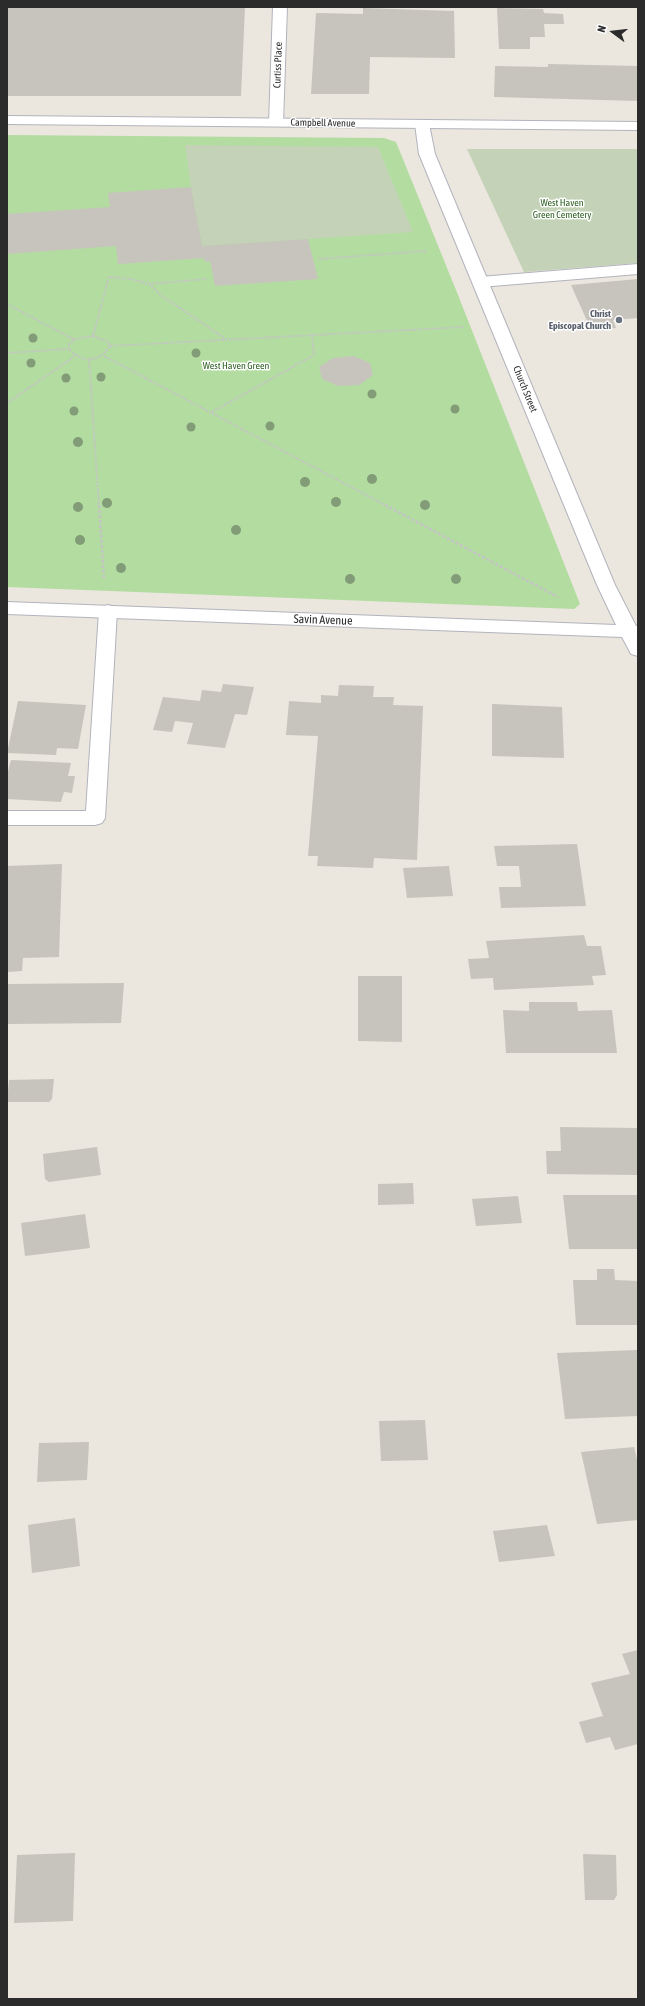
<!DOCTYPE html>
<html>
<head>
<meta charset="utf-8">
<style>
  body { margin:0 }
  #map { position:relative; width:645px; height:2006px; overflow:hidden; background:#ebe6de; font-family:"Asap Condensed",sans-serif }
  canvas { display:block }
  .frame { position:absolute; inset:0; border:8px solid #2b2b2b; pointer-events:none }
  .north { position:absolute; left:593px; top:12px; width:40px; height:40px; -webkit-text-stroke:3px #fff; paint-order:stroke; rotate:285deg; font-size:11px; font-weight:700; line-height:16px; text-align:center; color:#2b2b2b }
  .north::after { content:''; display:block; margin:auto; width:14px; height:18px; background:#2b2b2b; clip-path:polygon(50% 0,100% 100%,50% 72%,0 100%) }
</style>
</head>
<body>
<div id="map">
<canvas width="645" height="2006"></canvas>
<div class="frame"></div>
<div class="north">N</div>
</div>
<script>
const c = document.querySelector('canvas').getContext('2d');
c.lineJoin = 'round';
function paint(path, color) { c.fillStyle = color; c.fill(path, 'evenodd'); }
function stroke(path, color, width, dash) { c.strokeStyle = color; c.lineWidth = width; c.lineCap = dash ? 'butt' : 'round'; c.setLineDash(dash || []); c.stroke(path); }
function drawText(font, color, halo, rows, align = 'center') {
  c.font = font + ' "Asap Condensed",sans-serif'; c.lineWidth = 3; c.setLineDash([]); c.textBaseline = 'middle'; c.strokeStyle = halo; c.fillStyle = color; for (const [text, x, y, turn = 0] of rows) {
    c.save(); c.translate(x, y); c.rotate((+turn || 0) * Math.PI / 180); c.textAlign = isNaN(turn) ? turn : align; if (halo) c.strokeText(text, 0, 0); c.fillText(text, 0, 0); c.restore();
  }
}
const green = new Path2D(`
  M7,135L384,138L396,142L456,290L580,604L574,609L549,608L7,587Z`);
const cemetery = new Path2D(`
  M185,145L378,147L413,232L202,246L191,187Z
  M467,149H638V263L524,272Z`);
const building = new Path2D(`
  M7,7H245L241,96H7Z
  M363,8L454,11L455,58L370,57L369,94H311L316,13L363,14Z
  M497,8L543,9L544,13L563,14L564,24H544L545,37H530V49H499Z
  M548,64L638,66V101L494,97L495,66L548,67Z
  M191,187L202,246L308,239L318,279L215,286L210,261L205,262L204,258L118,264L116,246L7,254V214L110,207L108,193Z
  M638,279V318L613,320L616,328L604,329L601,322L588,323L571,285Z
  M354,356L370,363L373,375L359,385L338,386L322,379L319,367L333,358Z
  M223,684L254,687L247,715L235,714L225,748L187,744L193,723L175,721L172,732L153,730L163,697L200,701L202,690L221,692Z
  M339,685L374,686L373,697H394L393,705L423,706L417,860L374,858L373,868L317,866L318,856H308L318,736L286,735L289,701L321,703V695L338,696Z
  M18,701L86,705L78,749L57,748L56,755L7,753Z
  M492,704L562,707L564,758L492,756Z
  M11,760L71,763L68,776H75L72,793L64,792L61,802L7,799V775Z
  M577,844L586,906L501,908L499,887H521L519,866H497L494,846Z
  M62,864L59,957L23,958L22,971L7,972V866Z
  M449,866L453,896L407,898L403,868Z
  M584,935L587,946H601L606,975L592,976L594,985L494,990L493,978L471,979L468,959L489,958L486,941Z
  M358,976H402V1042L358,1041Z
  M124,983L121,1023L7,1024V984Z
  M529,1002H577L578,1011L612,1010L617,1053H506L503,1010L529,1011Z
  M54,1079L52,1099L49,1102H7L9,1080Z
  M560,1127L638,1128V1175L547,1174L546,1151H561Z
  M97,1147L101,1175L49,1182L45,1179L43,1154Z
  M413,1183L414,1204L378,1205V1184Z
  M563,1195H638V1249H569Z
  M518,1196L522,1223L476,1226L472,1199Z
  M85,1214L90,1248L25,1256L21,1223Z
  M597,1269H614L615,1280L638,1281V1325H576L573,1280H597Z
  M638,1350V1416L565,1419L557,1353Z
  M425,1420L428,1460L381,1461L379,1421Z
  M89,1442L87,1480L37,1482L39,1443Z
  M634,1447L638,1464V1520L597,1524L581,1452Z
  M75,1518L80,1566L32,1573L28,1525Z
  M547,1525L555,1556L499,1562L493,1531Z
  M638,1650V1744L615,1750L610,1737L586,1743L579,1722L603,1716L591,1683L630,1674L622,1654Z
  M75,1853L73,1921L14,1923L17,1855Z
  M583,1854L616,1855L617,1895L614,1900H585Z`);
const pathFar1 = new Path2D(`
  M319,259L426,251
  M149,284L206,279
  M7,304L75,340
  M93,336L109,277L131,279L149,284L162,296L227,340
  M93,336L108,342L110,346C99,362 84,364 69,349V344L76,339Z
  M110,346L464,327
  M7,353L68,349
  M104,356L387,506
  M89,359L99,506
  M7,403L75,356
  M212,412L314,355L312,335`);
const path = new Path2D(`
  M99,505L104,580
  M385,505L558,597`);
const service = new Path2D(`
  M638,264V274L480,287L475,285L472,282L475,279L480,277Z
  M108,605L114,607L117,611L105,818L102,823L95,825H7V811H86L99,611L102,607Z`);
const minor = new Path2D(`
  M273,7H287L283,123L281,126H271L269,123Z
  M422,120L427,121L429,124L435,154L615,585L636,626H638V656L631,654L622,637L7,614V602L616,625L597,585L419,154L415,124L417,121Z`);
const secondary = new Path2D(`
  M7,116L638,122V130L7,124Z`);
const trees = [
  [33,338,4.5],
  [196,353,4.5],
  [31,363,4.5],
  [101,377,4.5],
  [66,378,4.5],
  [372,394,4.5],
  [455,409,4.5],
  [74,411,4.5],
  [270,426,4.5],
  [191,427,4.5],
  [78,442,5],
  [372,479,5],
  [305,482,5],
  [336,502,5],
  [107,503,5],
  [425,505,5],
  [78,507,5],
  [236,530,5],
  [80,540,5],
  [121,568,5],
  [350,579,5],
  [456,579,5]
];
const markers = [
  [619,320,4,"#6b7280"]
];
const farStreetnames = [
  ["Curtiss Place",278,65,-88],
  ["Campbell Avenue",323,123,1],
  ["Church Street",525,389,68]
];
const farParknames = [
  ["West Haven",562,203],
  ["Green Cemetery",562,215],
  ["West Haven Green",236,366]
];
const farWorshipnames = [
  ["Christ",611,314],
  ["Episcopal Church",611,326]
];
const streetNames = [
  ["Savin Avenue",323,620,2]
];
paint(green, '#b3dca1');
paint(cemetery, '#c4d3b7');
paint(building, '#c7c4bd');
stroke(service, '#b2b4bd', 2);
stroke(minor, '#b2b4bd', 2);
stroke(secondary, '#b2b4bd', 2);
stroke(pathFar1, '#c4c4c4', 2, [2, 1.5]);
stroke(path, '#c4c4c4', 2.5, [3, 2]);
paint(service, '#fff');
paint(minor, '#fff');
paint(secondary, '#fff');
c.fillStyle = '#829c77';
for (const [x, y, r] of trees) { c.beginPath(); c.arc(x, y, r, 0, 2 * Math.PI); c.fill(); }
for (const [x, y, r, color] of markers) { const dot = new Path2D(); dot.arc(x, y, r, 0, 2 * Math.PI); c.fillStyle = color; c.fill(dot); stroke(dot, '#fff', 1.5); }
drawText('10px', '#2b2b2b', '#fff', farStreetnames);
drawText('10px', '#2d6022', '#fff', farParknames);
drawText('bold 10px', '#5b616d', '#fff', farWorshipnames, 'right');
drawText('12px', '#2b2b2b', '#fff', streetNames);
</script>
</body>
</html>
